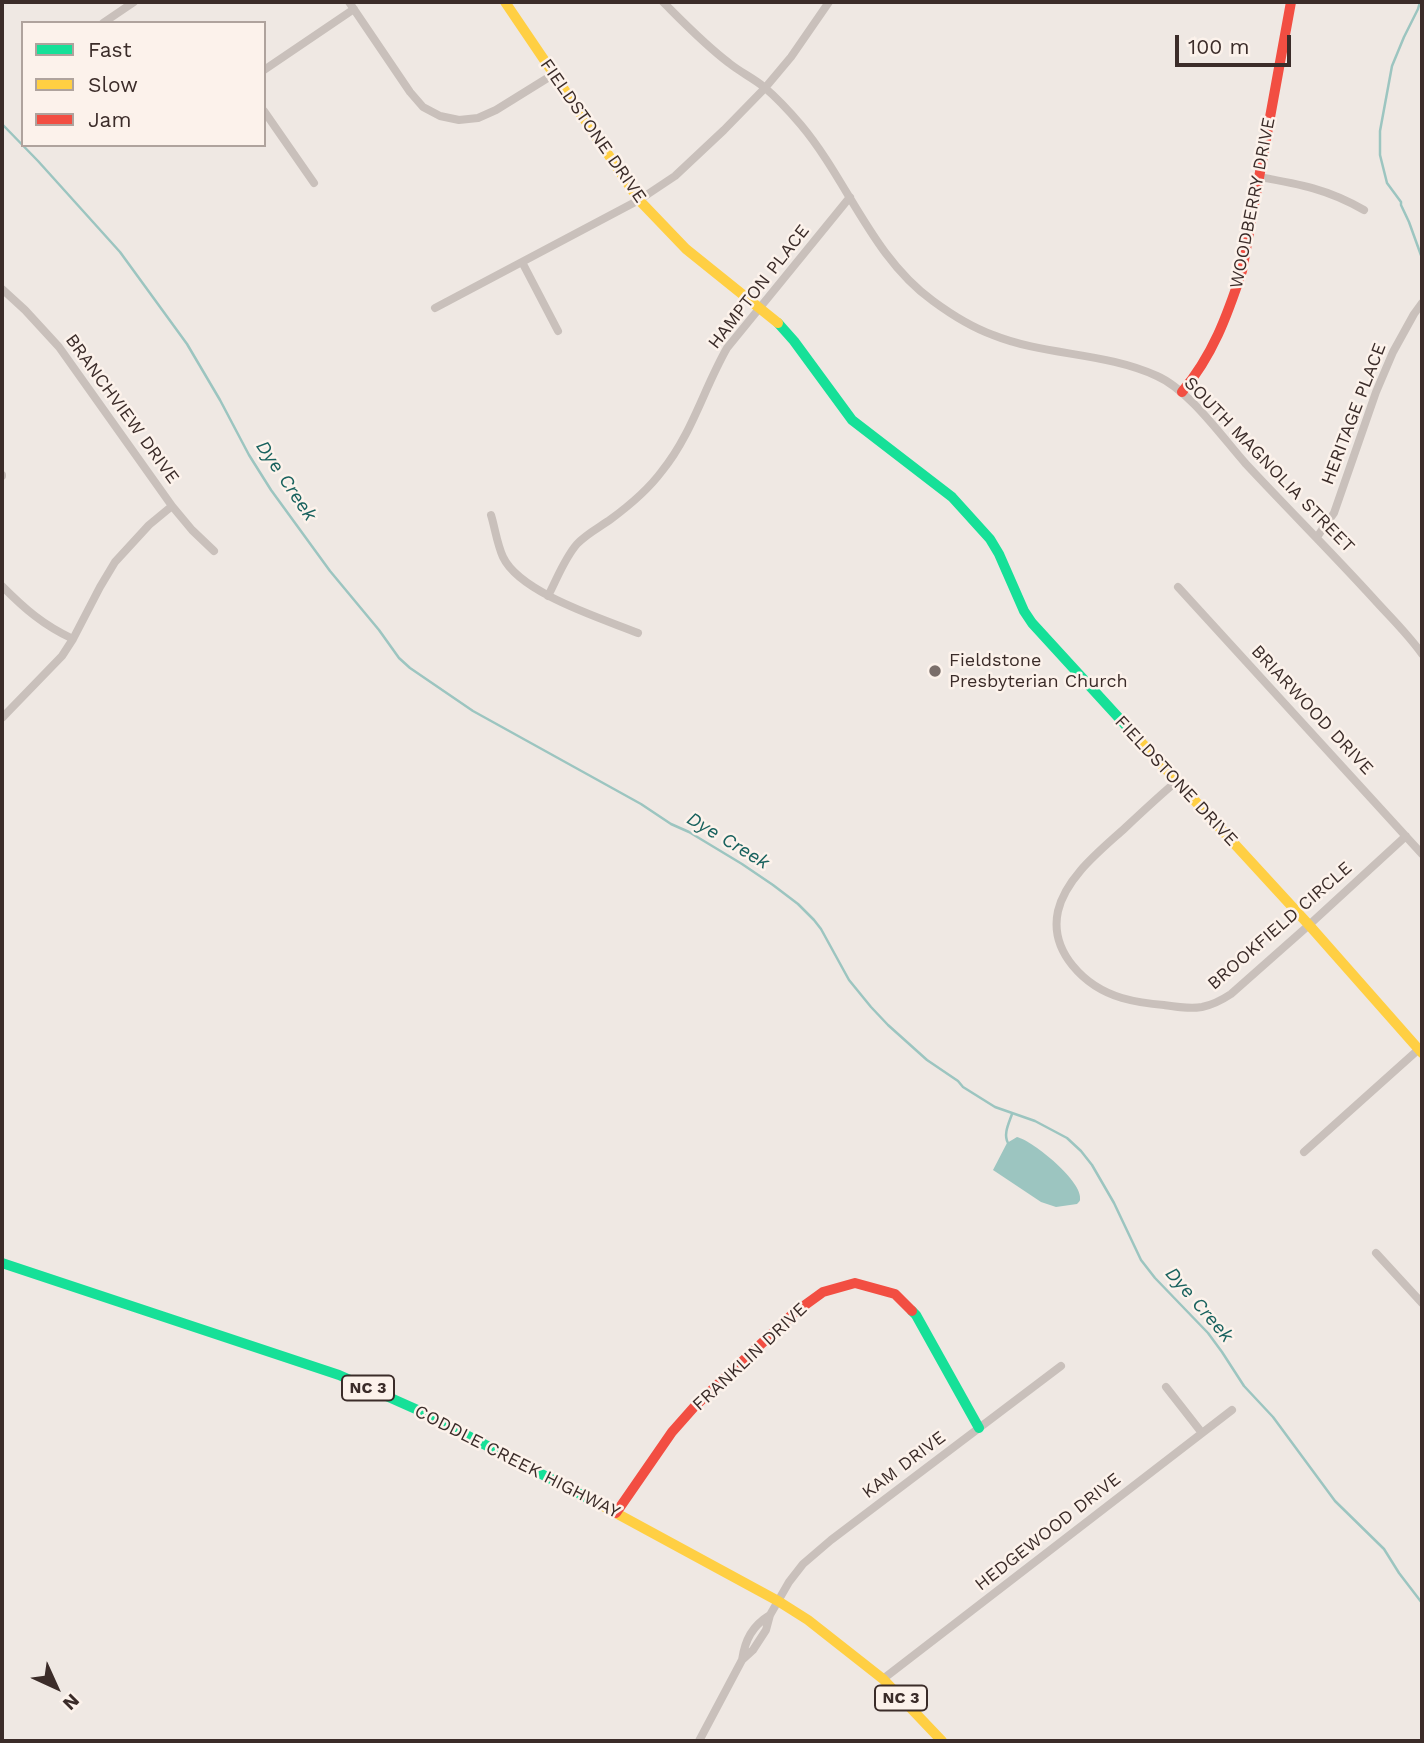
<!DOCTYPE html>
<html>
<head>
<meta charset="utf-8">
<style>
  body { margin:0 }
  #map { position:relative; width:1424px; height:1743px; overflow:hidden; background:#efe8e3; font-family:"Work Sans",sans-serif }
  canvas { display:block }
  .frame { position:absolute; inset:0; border:4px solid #3b2c29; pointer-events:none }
  .legend { position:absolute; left:21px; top:21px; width:245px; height:126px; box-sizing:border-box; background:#fcf2eb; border:2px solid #afa39d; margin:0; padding:9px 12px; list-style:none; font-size:21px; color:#3b2c29 }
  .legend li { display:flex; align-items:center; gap:14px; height:35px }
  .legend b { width:35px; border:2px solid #afa39d }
  .north { position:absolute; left:21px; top:1652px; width:70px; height:70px; -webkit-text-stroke:5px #fcf2eb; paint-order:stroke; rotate:135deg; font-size:19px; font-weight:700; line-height:28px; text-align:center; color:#3b2c29 }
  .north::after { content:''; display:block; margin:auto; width:24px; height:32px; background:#3b2c29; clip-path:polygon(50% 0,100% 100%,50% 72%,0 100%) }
  .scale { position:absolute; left:1175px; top:35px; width:116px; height:32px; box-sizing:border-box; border:4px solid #3b2c29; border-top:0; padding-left:9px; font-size:21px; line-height:24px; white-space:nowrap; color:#3b2c29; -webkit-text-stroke:5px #fcf2eb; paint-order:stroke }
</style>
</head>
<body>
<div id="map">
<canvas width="1424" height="1743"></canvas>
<div class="frame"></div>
<ul class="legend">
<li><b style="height:9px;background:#16e098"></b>Fast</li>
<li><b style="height:9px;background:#ffcf43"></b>Slow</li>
<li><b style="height:9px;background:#f24e42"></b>Jam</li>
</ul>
<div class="north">N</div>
<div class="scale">100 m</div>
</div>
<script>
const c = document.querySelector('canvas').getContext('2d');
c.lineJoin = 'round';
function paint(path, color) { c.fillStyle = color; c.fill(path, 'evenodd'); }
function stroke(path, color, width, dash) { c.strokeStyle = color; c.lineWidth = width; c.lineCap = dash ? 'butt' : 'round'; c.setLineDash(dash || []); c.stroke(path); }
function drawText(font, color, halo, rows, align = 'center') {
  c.font = font + ' "Work Sans",sans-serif'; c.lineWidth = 5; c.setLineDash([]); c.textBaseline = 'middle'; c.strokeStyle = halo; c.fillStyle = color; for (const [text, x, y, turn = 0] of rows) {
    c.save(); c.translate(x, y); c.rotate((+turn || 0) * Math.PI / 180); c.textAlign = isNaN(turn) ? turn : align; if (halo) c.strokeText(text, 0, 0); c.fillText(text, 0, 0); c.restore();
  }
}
const water = new Path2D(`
  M1017,1137C1033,1141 1084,1182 1080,1200C1080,1201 1078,1203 1077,1204L1056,1207L1041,1202L993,1170L1007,1143Z`);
const stream = new Path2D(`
  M1420,2L1418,9L1404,37L1392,66L1380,131V155L1387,183L1401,202V205L1409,222L1422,258
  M2,124L38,161L120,252L187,344L220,400L249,455L271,490L330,571L379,630L399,658L410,668L473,711L641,804L671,824L689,832L742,864L773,885L798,904L814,920L821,929L849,980L871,1007L888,1025L927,1060L958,1081L963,1087L995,1107L1035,1121L1067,1138L1081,1151L1092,1165L1114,1203L1141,1260L1155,1278L1208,1333L1222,1352L1244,1386L1273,1417L1335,1501L1384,1549L1399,1573L1422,1603
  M1008,1143C1003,1134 1009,1123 1012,1114`);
const street = new Path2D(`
  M349,2L410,92L423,107L440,116L459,120L478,118L496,110L554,74
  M663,2C684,23 705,45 729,63C740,72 753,78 764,87C777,98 790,112 801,125C848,181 872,257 933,301C952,315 971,327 993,335C1045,356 1105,352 1157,376C1189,390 1222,437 1246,464C1288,509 1332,553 1373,598C1390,617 1408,634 1422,654
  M103,23L134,2
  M264,70L354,9
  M264,111L314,183
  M1259,177C1299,184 1328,189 1364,210
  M522,262L558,331
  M2,289L25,310L59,347L172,506L192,530L214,551
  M435,308L639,200L675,176L724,130L765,88L791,57L829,2
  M2,476V475
  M491,515C495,528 497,544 503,557C520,593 601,618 638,633
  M1317,537L1334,513L1376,392L1393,352L1414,314L1422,303
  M2,586C25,609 43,625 73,639
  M1178,587L1422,854
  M548,596C557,579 564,559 577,544C586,534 600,527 611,519C630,505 648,490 662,471C692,434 704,388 727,348L850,197
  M2,718L62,656L73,639L100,587L115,562L149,525L172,506
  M1177,781C1159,796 1142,812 1125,828C1101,850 1066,877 1058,911C1049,952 1085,987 1122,998C1136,1002 1150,1004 1164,1005C1177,1007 1189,1009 1202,1007C1212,1005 1222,1000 1231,994L1309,925L1406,836
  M1304,1152L1419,1049
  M1376,1253L1422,1303
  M1166,1387L1202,1433
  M742,1660L753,1650L766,1630L770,1615L789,1582L803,1564L831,1540L1061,1366
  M883,1679L1232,1410
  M699,1741L742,1660C745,1640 752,1626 770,1615`);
const fast = new Path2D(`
  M778,323L794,341L852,420L952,497L990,539L999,554L1024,611L1032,623L1140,741
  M2,1263L339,1375L420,1411L603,1506
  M912,1311L916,1315L979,1428`);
const slow = new Path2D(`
  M505,2L639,200L686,249L778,323
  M1140,741L1309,925L1422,1053
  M603,1506L778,1601L808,1620L883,1679L942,1741`);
const jam = new Path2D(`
  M1182,392C1213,355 1227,316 1242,271L1291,2
  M616,1513L672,1432L695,1406L794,1313L823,1292L855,1283L895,1294L912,1311`);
const markers = [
  [935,671,7,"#7a6e6a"]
];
const shields = [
  [368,1388,52],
  [901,1698,52]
];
const shieldNames = [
  ["NC 3",368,1388],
  ["NC 3",901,1698]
];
const streetNames = [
  ["FIELDSTONE DRIVE",593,131,55],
  ["WOODBERRY DRIVE",1253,203,-79],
  ["HAMPTON PLACE",759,287,-52],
  ["BRANCHVIEW DRIVE",122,409,54],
  ["HERITAGE PLACE",1354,414,-69],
  ["SOUTH MAGNOLIA STREET",1269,465,46],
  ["BRIARWOOD DRIVE",1312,710,47],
  ["FIELDSTONE DRIVE",1176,781,47],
  ["BROOKFIELD CIRCLE",1280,926,-41],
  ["FRANKLIN DRIVE",750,1357,-43],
  ["CODDLE CREEK HIGHWAY",517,1462,27],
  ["KAM DRIVE",904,1465,-37],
  ["HEDGEWOOD DRIVE",1048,1532,-38]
];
const poiNames = [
  ["Fieldstone",949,661],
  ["Presbyterian Church",949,682]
];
const waterNames = [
  ["Dye Creek",286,481,56],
  ["Dye Creek",728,841,31],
  ["Dye Creek",1199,1305,49]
];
paint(water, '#9cc5c0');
stroke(stream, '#9cc5c0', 2.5);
stroke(street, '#c9c0bb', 8);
stroke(fast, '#16e098', 10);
stroke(slow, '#ffcf43', 10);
stroke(jam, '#f24e42', 10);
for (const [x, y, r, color] of markers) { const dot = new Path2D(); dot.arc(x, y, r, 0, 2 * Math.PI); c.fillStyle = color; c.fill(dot); stroke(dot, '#fcf2eb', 2.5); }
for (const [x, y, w] of shields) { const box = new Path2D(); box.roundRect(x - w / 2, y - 12.5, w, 25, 5); c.fillStyle = '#fcf2eb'; c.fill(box); stroke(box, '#3b2c29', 2); }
drawText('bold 16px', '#3b2c29', null, shieldNames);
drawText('18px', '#3b2c29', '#fcf2eb', streetNames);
drawText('18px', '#3b2c29', '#fcf2eb', poiNames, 'left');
drawText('italic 19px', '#19625e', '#fcf2eb', waterNames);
</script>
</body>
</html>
